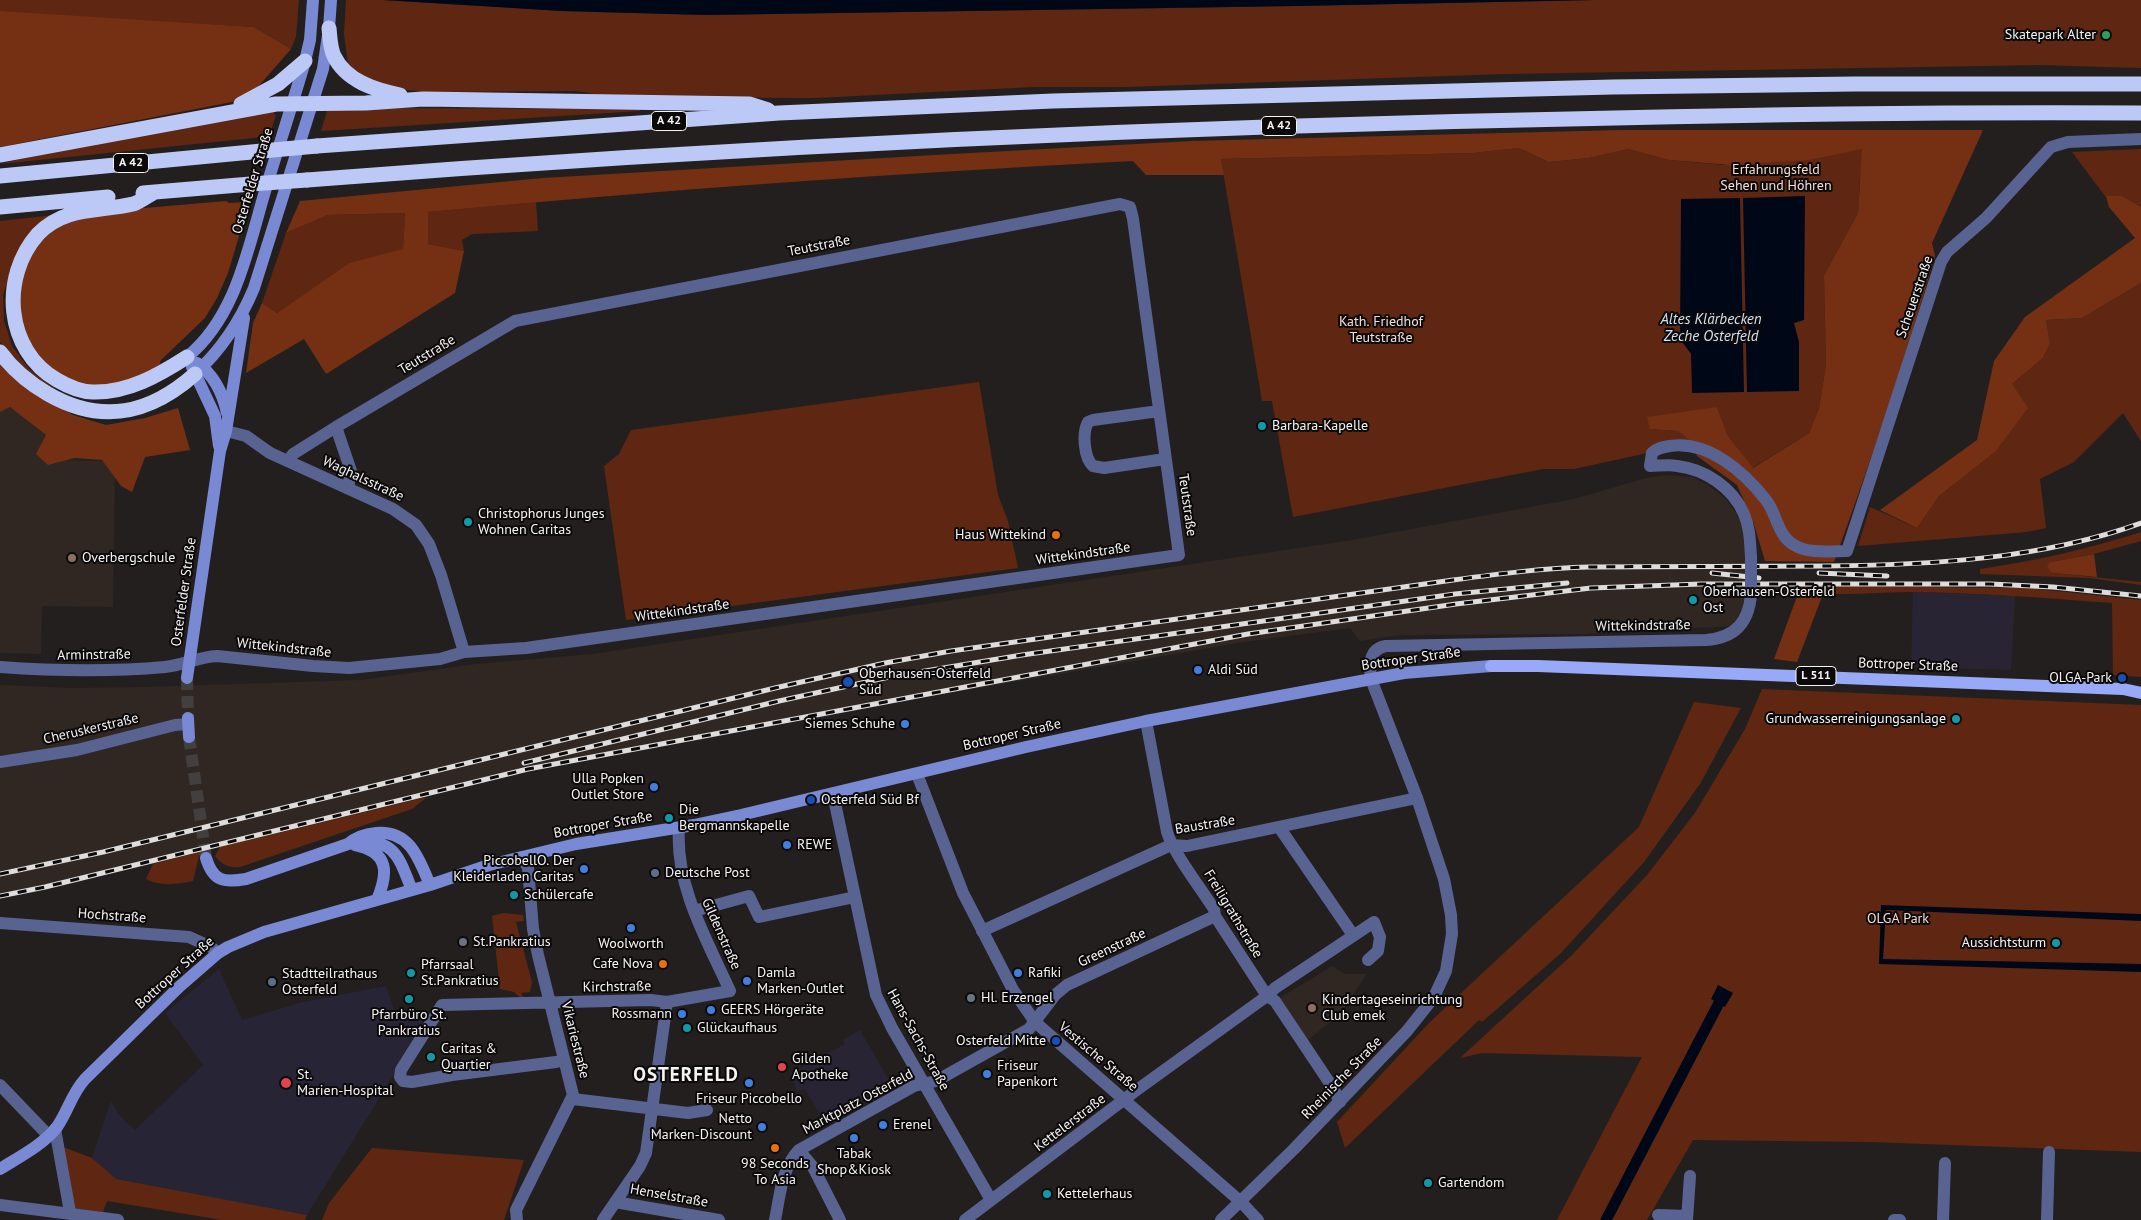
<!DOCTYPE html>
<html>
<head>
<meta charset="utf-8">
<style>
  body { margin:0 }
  canvas { display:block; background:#231f1e }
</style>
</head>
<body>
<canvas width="2141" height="1220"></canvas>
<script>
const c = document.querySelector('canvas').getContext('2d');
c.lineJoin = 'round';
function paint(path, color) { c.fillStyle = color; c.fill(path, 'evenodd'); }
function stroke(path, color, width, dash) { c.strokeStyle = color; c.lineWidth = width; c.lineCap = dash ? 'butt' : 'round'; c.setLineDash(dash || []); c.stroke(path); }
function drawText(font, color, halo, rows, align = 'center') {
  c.font = font + ' "PT Sans",sans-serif'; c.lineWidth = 4; c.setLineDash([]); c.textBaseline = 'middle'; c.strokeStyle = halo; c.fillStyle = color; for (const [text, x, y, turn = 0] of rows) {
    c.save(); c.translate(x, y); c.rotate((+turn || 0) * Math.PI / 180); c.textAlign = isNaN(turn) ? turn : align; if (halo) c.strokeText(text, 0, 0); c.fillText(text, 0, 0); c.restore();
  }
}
const commercial = new Path2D(`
  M1913,592L2015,596L2011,670L1911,667Z
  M860,1030L891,1084L825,1123L805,1089L797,1091L790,1074L845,1044L843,1040Z`);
const built = new Path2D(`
  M0,406L10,407L46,435V460L115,461L113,607L42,606L41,654L0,653Z
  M1666,475L1692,477L1708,485L1726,499L1739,517L1748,534L1745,613L1732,626L1582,634L1401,635L1360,641L1350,628L1244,642L811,717L536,770L52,888L0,898V685L72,688L147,687L360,680L476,664L593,654L1352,540L1574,499L1646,478Z
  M1332,966L1345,974H1367L1339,1015L1303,1044L1275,1001Z`);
const medical = new Path2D(`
  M219,969L242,1020L299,1003L386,986L397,1019L422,1015L423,1027L307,1215L115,1179L92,1158L111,1101L120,1116L135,1130L203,1065L165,1013Z`);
const green = new Path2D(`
  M0,0H299L296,37L291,49L254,27L0,12Z
  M346,0H383L562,11L706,15L1297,6L1595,0H2141V68L2040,65L1504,74L1125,87H1033L816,98L614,97L576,91L425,92L389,88L363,79L348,64L344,34Z
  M328,108L640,109V111L321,131Z
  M274,109V114L276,115L270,134L254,138L0,164L94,142Z
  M1895,144L1860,178L1858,213L1824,277L1826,365L1819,408L1809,433L1752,468L1728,436L1717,407L1650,429L1678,431L1693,443L1574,469H1543L1293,517L1272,401H1262L1221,159L1473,153L1519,148L1549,162L1589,158L1628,149L1669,160L1723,165Z
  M2141,149V207L2122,196H2105L2072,152Z
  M536,202L538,231L472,234L462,240L464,251L428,244V212Z
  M405,213L403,250L349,263L277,313L262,303L286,233L328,215Z
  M54,215L17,254L3,295L4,321L12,346L29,369L56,390L27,373L0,342V221Z
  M2141,283V441L2123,413L2074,462L2040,479L2046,528L2027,532L1858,546L1870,507L1917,528L1939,496L1995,452L2012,384L2043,358L2050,343L2046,320L2082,318Z
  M979,382L998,495L1008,521L1018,568L626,620L604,466L619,454L631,430Z
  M2141,532V541L2094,554L2051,562L2053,573L2141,582V585L2089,578L1980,574V569C2035,561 2088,549 2141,532Z
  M1802,586L2027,588L2141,600V677L2113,675L2112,603C2046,598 1980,593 1913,592C1875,592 1837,597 1799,591Z
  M1762,689L2141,705V1152L1871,1142L1693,1140L1647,1220H1557L1642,1057L1482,1053L1460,1058L1572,955L1647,875L1695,813L1745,729Z
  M1694,702L1741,708L1700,784L1644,862L1561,953L1482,1022L1479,1020L1345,1148L1337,1122L1429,1023L1639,827Z
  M427,797L412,809L240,867C229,868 222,865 215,856L220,847Z
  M200,852L193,881C175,884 162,887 146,879L153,864Z
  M503,913L523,915L524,921L516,922L532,982L530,992L521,993L524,998L522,999L514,992L500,989L492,916Z
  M63,1147L92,1158L116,1179L307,1215L305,1220H222L107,1201L103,1212L71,1208Z
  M372,1148L524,1160L504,1220H322L329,1203Z`);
const forest = new Path2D(`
  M0,11L254,27L291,49L250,96L232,102L0,147Z
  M1621,130H1983L1932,243L1935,256C1905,359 1871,461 1834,562L1765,561L1753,521L1737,485L1697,456L1693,443L1678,431L1650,429L1647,417L1717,407L1728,436L1753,468L1809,433L1819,408L1826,365L1824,276L1858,213L1862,149L1809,160L1730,165L1669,160L1628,149L1589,158L1549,162L1519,148L1473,153L1221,159L1224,175H1146L1133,161C898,173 663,190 428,212V244L464,251L455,293L326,374L304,339L246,373L253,323L262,303L277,313L349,263L403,249L405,213L328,215L286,233L300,201L543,178L952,154L1192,141Z
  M2106,196H2122L2141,207V283L2082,318L2046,320L2050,343L2043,358L2012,384L2028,408L1995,452L1939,496L1917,528L1880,510L1977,440L1994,361L2025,317L2135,238L2109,207Z
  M226,201L229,203L249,202L228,273L217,298L205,318L160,361L161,368L109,386H84L65,379L49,368L24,335L17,293L30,253L46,235L64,223L109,211Z
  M0,364L33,392L73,415L106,425L145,418L178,408L190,450L145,457L132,492L121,486L102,460L75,458L48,465L36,454L46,435L10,407L0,412Z
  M2094,554L2097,577L2053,573L2050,571L2047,566L2051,562Z
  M1799,591L1823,594L1797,662L1774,659Z`);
const water = new Path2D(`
  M383,0H1595L1297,6L706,15L562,11Z
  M1805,196L1804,320L1794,323L1799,342V391L1747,392L1743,198Z
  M1740,198L1744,392L1692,393L1691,354L1680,339L1681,199Z
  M1881,905L2141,914V921L1886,910L1883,959L2141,964V972L1879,964Z
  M1718,985L1733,993L1725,1007L1711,999Z`);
const canal = new Path2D(`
  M1606,1220L1722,997`);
const secondaryTunnel = new Path2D(`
  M187,678L188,718
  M189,737L206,858`);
const minor = new Path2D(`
  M1159,411L1093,420L1088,422C1082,433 1084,458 1093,466L1104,468L1165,459
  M226,431L246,436L270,453L393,509L416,525L429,544L441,575L464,652
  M288,461L293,454L336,427
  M1751,557C1750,542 1750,528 1744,514C1733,488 1705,469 1677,466C1669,464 1659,466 1650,466L1652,453C1657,448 1663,447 1670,446C1708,440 1744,472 1766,500C1777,514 1777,535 1794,545C1808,554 1831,551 1847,551L1941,262L1947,252L1986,218L2051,147L2068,142L2141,139
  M0,667C55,671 109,672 165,667C183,665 199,657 217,656L313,666L349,668L440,659L464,652L526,648L1179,555L1133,219L1130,207L1120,204L515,321L336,427L351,471L348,488
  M1371,679C1369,664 1369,649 1386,646L1706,640C1735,638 1749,622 1751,594
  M1146,721L1167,832C1174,854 1200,887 1214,909L1215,916L1267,996L1275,1001L1333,1088L1340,1102
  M0,762L77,750L175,725L188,724
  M833,794L876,995L892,1028L991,1200
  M1279,827L1353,935
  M694,911L749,896L759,917L855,897
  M0,923L189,937L211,947L218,953
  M982,931L1171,845L1187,846L1417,798
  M564,1060L556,1062L452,1075L412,1082L403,1081L400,1077L401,1070L442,1005L651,1000L667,1002L730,991C707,940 675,886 679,828
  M0,1085L48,1135
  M573,1099L688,1113L707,1110
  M55,1129L70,1212
  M799,1150L813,1167L840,1220
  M615,1202L719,1220
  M0,1205L118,1220
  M1658,1215L1687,1216
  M517,1220L516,1210L573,1095L538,955L533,929L528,868L522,857
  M603,1220L640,1166L646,1153L667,1002
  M775,1220C780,1196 781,1169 799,1150L914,1086L936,1081L1029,1029L1055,995L1067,985L1215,916
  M965,1220L1134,1092L1267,996L1275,988L1374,922L1380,937L1378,951L1368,960
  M1687,1220L1690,1176
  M1894,1220H1900
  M1943,1220L1945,1163
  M2047,1220L2049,1152`);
const tertiary = new Path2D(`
  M917,774L963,893L1013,990L1035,1022L1241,1202L1258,1220
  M1221,1220L1294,1149L1407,1031L1434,997L1446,971L1452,934L1451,915L1444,879L1417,798L1371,679`);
const secondary = new Path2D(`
  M187,357C237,316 248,247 266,188C279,145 293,103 305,61L310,40L313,0
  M197,363C214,375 223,394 227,413
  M192,367L215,416L219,446
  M195,374C222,349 240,322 254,288L323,69L329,28L331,0
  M187,678L220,451L226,431L244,318
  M188,718L189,737
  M357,841C397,840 399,859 412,890
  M355,845C390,852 388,874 377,900
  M206,858C213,881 223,883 246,879L348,844C356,837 365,834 376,833C410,830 419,859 430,885
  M0,1169C19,1157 43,1145 57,1127C68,1111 72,1093 85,1079L179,987L218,953L228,947L264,932L430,885L489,865L576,844L694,825L741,815L1026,747L1146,721L1404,673L1491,666`);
const primary = new Path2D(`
  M1491,666H1538L2123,689L2141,693`);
const motorway = new Path2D(`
  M329,28C330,37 330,48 334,56C346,81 375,90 400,95
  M241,104L278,84L305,61
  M317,146L779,113L1053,101L1613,87L1856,84H2141
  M0,155L276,104L366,103L423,99L749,104L768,110
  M0,176L262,151
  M307,180C742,146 1178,126 1615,118C1790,114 1966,112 2141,113
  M143,193L251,184
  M153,193C147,196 140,202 133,204C99,212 65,206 38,234C0,277 5,350 57,380C69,387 80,392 93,392C128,393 159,375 187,357
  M0,207L108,197
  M0,352C13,370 29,383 48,394C102,425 150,414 195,374`);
const rail = new Path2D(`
  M1712,573L1759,578
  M1819,573L1887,576
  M524,763L779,701L889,677L1022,655L1455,594L1567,583
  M0,874L103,852L775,688L885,663L951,651L1453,580C1498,574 1543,568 1589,567C1668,566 1748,567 1827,566C1933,565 2041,559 2141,523
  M0,896L45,887L528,769L1248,634L1456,604L1591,588L1701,584H1990L2053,587L2141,596`);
const minorBridge = new Path2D(`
  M1751,557V594`);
const motorwayBridge = new Path2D(`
  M262,151L317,146
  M251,184L307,180`);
const markers = [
  [2106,35,5,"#2e9e5b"],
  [1262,426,5,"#0f9aa8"],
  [468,522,5,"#0f9aa8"],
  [1056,535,5,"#e8710a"],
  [72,558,5,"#8d6e63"],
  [1693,600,5,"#0f9aa8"],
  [1198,670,5,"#3f7fe0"],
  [2122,678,5,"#1a4fb4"],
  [848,682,6,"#1a4fb4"],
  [1956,719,5,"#0f9aa8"],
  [905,724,5,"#3f7fe0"],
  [654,787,5,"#3f7fe0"],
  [811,800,5,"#1a4fb4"],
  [669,818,5,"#0f9aa8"],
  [787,845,5,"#3f7fe0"],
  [584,869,5,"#3f7fe0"],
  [655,873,5,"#5c6f8a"],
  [514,895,5,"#0f9aa8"],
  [631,928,5,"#3f7fe0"],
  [463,942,5,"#6b7280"],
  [2056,943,5,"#0f9aa8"],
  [663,964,5,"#e8710a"],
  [411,973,5,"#0f9aa8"],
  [1018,973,5,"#3f7fe0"],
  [747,981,5,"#3f7fe0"],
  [272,982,5,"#5c6f8a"],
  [971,998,5,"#6b7280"],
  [409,999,5,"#0f9aa8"],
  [1312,1008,5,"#8d6e63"],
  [711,1010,5,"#3f7fe0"],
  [682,1014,5,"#3f7fe0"],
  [687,1028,5,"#0f9aa8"],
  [1056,1041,5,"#1a4fb4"],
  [431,1057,5,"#0f9aa8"],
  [782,1067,5,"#e0444e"],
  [987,1074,5,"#3f7fe0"],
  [286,1083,6,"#e0444e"],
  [749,1083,5,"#3f7fe0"],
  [883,1125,5,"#3f7fe0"],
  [762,1127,5,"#3f7fe0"],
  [854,1138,5,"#3f7fe0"],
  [775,1148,5,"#e8710a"],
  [1428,1183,5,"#0f9aa8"],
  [1047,1194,5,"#0f9aa8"]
];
const shields = [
  [669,121,35],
  [1279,126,35],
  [131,163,35],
  [1816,676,40]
];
const shieldNames = [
  ["A 42",669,121],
  ["A 42",1279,126],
  ["A 42",131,163],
  ["L 511",1816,676]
];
const poiNames = [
  ["Skatepark Alter",2096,35,"right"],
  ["Barbara-Kapelle",1272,426],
  ["Christophorus Junges",478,514],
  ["Wohnen Caritas",478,530],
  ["Haus Wittekind",1046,535,"right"],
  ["Overbergschule",82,558],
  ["Oberhausen-Osterfeld",1703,592],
  ["Ost",1703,608],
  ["Aldi Süd",1208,670],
  ["Oberhausen-Osterfeld",859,674],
  ["Süd",859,690],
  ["OLGA-Park",2112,678,"right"],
  ["Grundwasserreinigungsanlage",1946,719,"right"],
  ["Siemes Schuhe",895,724,"right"],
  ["Ulla Popken",644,779,"right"],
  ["Outlet Store",644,795,"right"],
  ["Osterfeld Süd Bf",821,800],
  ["Die",679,810],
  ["Bergmannskapelle",679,826],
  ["REWE",797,845],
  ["PiccobellO. Der",574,861,"right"],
  ["Kleiderladen Caritas",574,877,"right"],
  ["Deutsche Post",665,873],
  ["Schülercafe",524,895],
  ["St.Pankratius",473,942],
  ["Aussichtsturm",2046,943,"right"],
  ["Woolworth",631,944,"center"],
  ["Cafe Nova",653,964,"right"],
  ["Pfarrsaal",421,965],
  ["St.Pankratius",421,981],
  ["Damla",757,973],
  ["Marken-Outlet",757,989],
  ["Rafiki",1028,973],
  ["Stadtteilrathaus",282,974],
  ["Osterfeld",282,990],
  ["Hl. Erzengel",981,998],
  ["Kindertageseinrichtung",1322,1000],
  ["Club emek",1322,1016],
  ["GEERS Hörgeräte",721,1010],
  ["Rossmann",672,1014,"right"],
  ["Pfarrbüro St.",409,1015,"center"],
  ["Pankratius",409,1031,"center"],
  ["Glückaufhaus",697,1028],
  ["Osterfeld Mitte",1046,1041,"right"],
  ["Caritas &",441,1049],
  ["Quartier",441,1065],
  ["Gilden",792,1059],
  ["Apotheke",792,1075],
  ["Friseur",997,1066],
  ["Papenkort",997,1082],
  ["St.",297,1075],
  ["Marien-Hospital",297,1091],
  ["Friseur Piccobello",749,1099,"center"],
  ["Netto",752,1119,"right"],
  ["Marken-Discount",752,1135,"right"],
  ["Erenel",893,1125],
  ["Tabak",854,1154,"center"],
  ["Shop&Kiosk",854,1170,"center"],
  ["98 Seconds",775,1164,"center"],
  ["To Asia",775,1180,"center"],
  ["Gartendom",1438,1183],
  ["Kettelerhaus",1057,1194]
];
const parkNames = [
  ["Erfahrungsfeld",1776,170],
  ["Sehen und Höhren",1776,186],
  ["Kath. Friedhof",1381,322],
  ["Teutstraße",1381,338],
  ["OLGA Park",1898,919]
];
const streetNames = [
  ["Osterfelder Straße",253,181,-73],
  ["Teutstraße",819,246,-11],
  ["Scheuerstraße",1915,297,-71],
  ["Teutstraße",427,355,-31],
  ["Waghalsstraße",363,479,25],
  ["Teutstraße",1187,505,82],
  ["Wittekindstraße",1083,554,-8],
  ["Osterfelder Straße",184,592,-82],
  ["Wittekindstraße",682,611,-8],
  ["Wittekindstraße",1643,626,-1],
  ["Wittekindstraße",284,648,6],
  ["Arminstraße",94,655,-1],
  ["Bottroper Straße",1411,659,-8],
  ["Bottroper Straße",1908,665,2],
  ["Cheruskerstraße",91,729,-13],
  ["Bottroper Straße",1012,735,-13],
  ["Bottroper Straße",603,825,-10],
  ["Baustraße",1205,825,-9],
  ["Freiligrathstraße",1233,914,59],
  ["Hochstraße",112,916,4],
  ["Gildenstraße",721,934,66],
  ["Greenstraße",1112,948,-25],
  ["Bottroper Straße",175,973,-42],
  ["Kirchstraße",617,987,-1],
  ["Vikariestraße",575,1040,76],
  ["Hans-Sachs-Straße",918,1040,61],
  ["Vestische Straße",1098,1057,40],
  ["Rheinische Straße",1342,1078,-46],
  ["Marktplatz Osterfeld",858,1102,-28],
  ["Kettelerstraße",1070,1123,-37],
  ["Henselstraße",669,1196,10]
];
const waterNames = [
  ["Altes Klärbecken",1711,320],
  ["Zeche Osterfeld",1711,337]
];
const districtNames = [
  ["OSTERFELD",686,1076]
];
paint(commercial, '#282434');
paint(built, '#302622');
paint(medical, '#272435');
paint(green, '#5f2711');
paint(forest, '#752f12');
paint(water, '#000818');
stroke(canal, '#000818', 11);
stroke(secondaryTunnel, '#433f3e', 12, [12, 6]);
stroke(minor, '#596392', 12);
stroke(tertiary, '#596392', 12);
stroke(secondary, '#7989d4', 12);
stroke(primary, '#97a9f7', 12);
stroke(motorway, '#bcc9f7', 15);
stroke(rail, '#dfdddc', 5);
stroke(rail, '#0b0909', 3, [9]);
stroke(minorBridge, '#596392', 12);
stroke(motorwayBridge, '#bcc9f7', 15);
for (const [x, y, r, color] of markers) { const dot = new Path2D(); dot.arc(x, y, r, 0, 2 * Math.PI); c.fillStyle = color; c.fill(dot); stroke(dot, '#0b0909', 2); }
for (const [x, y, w] of shields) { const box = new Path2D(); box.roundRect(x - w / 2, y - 9.5, w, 19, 4); c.fillStyle = '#0b0909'; c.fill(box); stroke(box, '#f6f4f3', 1); }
drawText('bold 12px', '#f6f4f3', null, shieldNames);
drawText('14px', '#f6f4f3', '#0b0909', poiNames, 'left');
drawText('14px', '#f4ddd5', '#0b0909', parkNames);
drawText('14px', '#f6f4f3', '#0b0909', streetNames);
drawText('italic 15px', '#d3e2f3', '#0b0909', waterNames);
c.letterSpacing = '1px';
drawText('bold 19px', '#f6f4f3', '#0b0909', districtNames);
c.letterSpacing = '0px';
</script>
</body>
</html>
